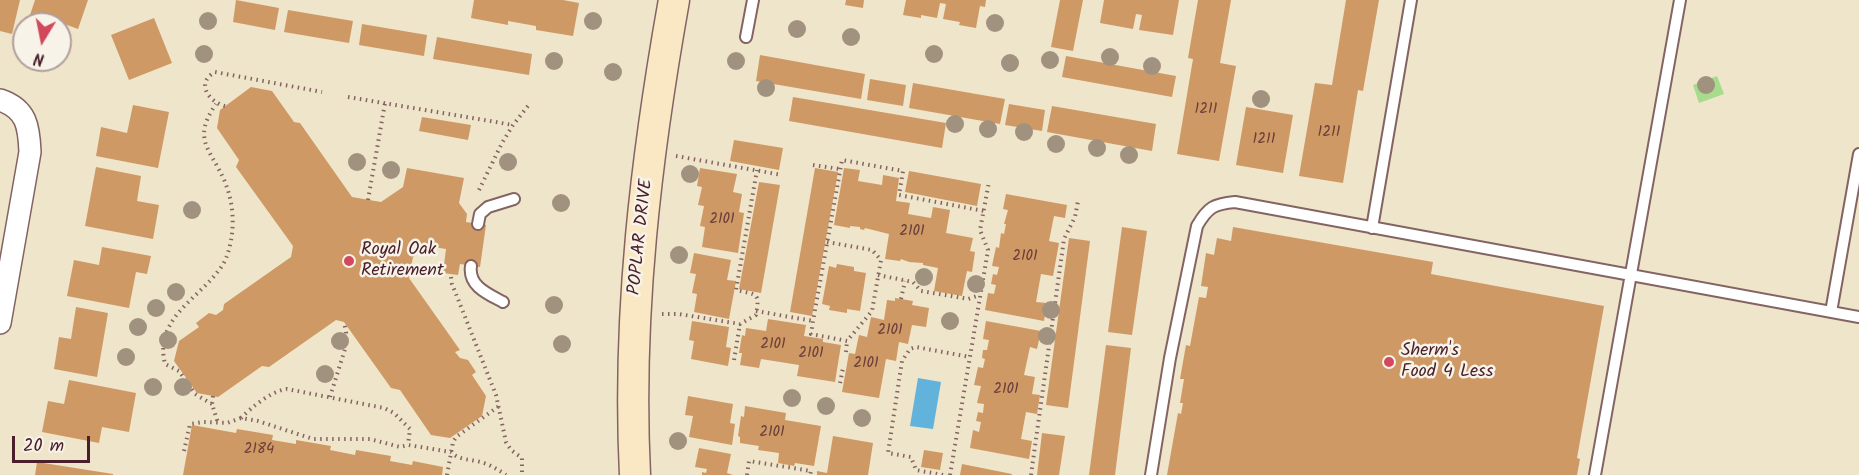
<!DOCTYPE html>
<html>
<head>
<meta charset="utf-8">
<style>
  body { margin:0 }
  #map { position:relative; width:1859px; height:475px; overflow:hidden; background:#efe5ca; font-family:Kalam,sans-serif }
  canvas { display:block }
  .north { position:absolute; left:12px; top:12px; width:60px; height:60px; box-sizing:border-box; background:#f7f3e8; border:2px solid #b29e9c; border-radius:50%; rotate:190deg; font-size:16px; font-weight:700; line-height:24px; text-align:center; color:#4a1f2b }
  .north::after { content:''; display:block; margin:auto; width:21px; height:27px; background:#d1495b; clip-path:polygon(50% 0,100% 100%,50% 72%,0 100%) }
  .scale { position:absolute; left:12px; top:436px; width:78px; height:27px; box-sizing:border-box; border:3px solid #4a1f2b; border-top:0; padding-left:8px; font-size:18px; line-height:21px; white-space:nowrap; color:#4a1f2b; -webkit-text-stroke:4px #f7f3e8; paint-order:stroke }
</style>
</head>
<body>
<div id="map">
<canvas width="1859" height="475"></canvas>
<div class="north">N</div>
<div class="scale">20 m</div>
</div>
<script>
const c = document.querySelector('canvas').getContext('2d');
c.lineJoin = 'round';
function paint(path, color) { c.fillStyle = color; c.fill(path, 'evenodd'); }
function stroke(path, color, width, dash) { c.strokeStyle = color; c.lineWidth = width; c.lineCap = dash ? 'butt' : 'round'; c.setLineDash(dash || []); c.stroke(path); }
function drawText(font, color, halo, rows, align = 'center') {
  c.font = font + ' Kalam,sans-serif'; c.lineWidth = 5; c.setLineDash([]); c.textBaseline = 'middle'; c.strokeStyle = halo; c.fillStyle = color; for (const [text, x, y, turn = 0] of rows) {
    c.save(); c.translate(x, y); c.rotate((+turn || 0) * Math.PI / 180); c.textAlign = isNaN(turn) ? turn : align; if (halo) c.strokeText(text, 0, 0); c.fillText(text, 0, 0); c.restore();
  }
}
const green = new Path2D(`
  M1717,76L1724,94L1699,103L1693,85Z`);
const water = new Path2D(`
  M918,378L941,382L933,429L910,426Z`);
const building = new Path2D(`
  M0,0H20L12,34L0,31Z
  M35,0H88L78,29L59,22L58,24H27Z
  M236,0L279,8L275,30L233,22Z
  M474,0H563L579,3L573,36L536,30V26L508,21V25L471,18Z
  M846,0H864L863,8L845,5Z
  M906,0H986L985,7L980,6L976,28L959,25L960,22L943,19L946,4L940,3L937,18L921,15V18L903,15Z
  M1060,0H1083L1073,51L1051,47Z
  M1104,0H1179L1173,35L1139,30L1142,15L1136,14L1133,29L1100,23Z
  M1198,0H1231L1220,63L1236,66L1219,161L1177,154L1193,59L1188,58Z
  M1346,0H1379L1363,91L1358,90L1343,183L1299,176L1315,83L1332,85Z
  M288,10L353,21L349,43L284,32Z
  M154,18L172,63L129,80L111,35Z
  M362,24L427,35L424,56L359,45Z
  M437,37L532,54L529,75L433,59Z
  M760,55L865,74L861,99L756,81Z
  M1066,56L1176,76L1172,97L1062,77Z
  M870,79L906,85L903,106L867,100Z
  M913,83L1005,99L1000,124L909,108Z
  M251,87L272,91L294,122L300,123L352,197L381,202L403,187L407,168L464,178L459,203L467,214L466,222L486,225L480,267L460,264L458,275L443,273L446,249L428,246L413,257L409,278L460,350L455,352L460,358L468,360L476,372L472,375L486,396L482,416L450,438L431,435L400,390L391,388L344,322L336,320L269,367L262,366L218,397L197,393L174,361L179,341L199,327L196,323L209,313L216,315L223,310L224,304L291,257L293,246L236,167L239,160L217,128L220,110Z
  M793,97L946,123L942,148L789,121Z
  M1009,104L1045,110L1042,131L1005,125Z
  M133,105L169,112L158,168L96,156L101,127L127,133Z
  M1052,106L1156,124L1152,151L1047,132Z
  M1246,107L1293,115L1283,173L1236,165Z
  M422,117L471,125L468,140L419,131Z
  M734,140L783,148L779,170L730,161Z
  M96,167L141,176L137,201L159,205L153,239L85,226Z
  M700,168L737,174L733,192L742,194L739,212L744,213L738,253L702,247L705,227L700,226L704,206L698,205L702,187L697,186Z
  M815,168L838,172L812,316L790,312Z
  M844,168L860,170L858,181L882,185L883,175L899,178L896,201L910,203L908,214L931,218L933,207L950,210L946,233L973,238L970,251L975,252L972,272L967,271L962,296L934,291L938,268L923,265V263L909,262L901,259L900,261L885,259L889,234L865,228L864,230L860,229V227L850,226V228L834,225Z
  M909,171L981,184L977,206L905,192Z
  M759,182L780,185L761,293L739,289Z
  M1006,194L1067,205L1065,218L1054,216L1049,241L1059,243L1053,276L1041,274L1036,302L1047,303L1044,321L985,310L988,293L994,294L996,285L991,284L993,274L997,275L999,267L992,266L996,247L999,248L1001,233L1004,234L1006,224H1004L1008,210L1003,209Z
  M1122,227L1147,231L1132,335L1108,332Z
  M1233,227L1433,262L1431,274L1604,306L1577,458L1580,459L1577,475H1167L1178,413L1181,414L1183,403H1180L1184,379H1180L1186,345L1190,346L1199,297L1206,298L1208,287L1201,286L1206,253L1214,255L1217,238L1231,241Z
  M1069,238L1090,241L1068,408L1046,405Z
  M102,247L151,256L147,274L136,272L129,308L67,296L74,260L99,265Z
  M694,253L731,260L727,280L736,281L729,319L694,312L697,294L692,293L696,274L690,273Z
  M837,264L854,267V271L866,273L860,311L847,309V313L829,310L830,306L822,304L829,266L836,268Z
  M895,298L913,301L912,305L929,308L926,327L912,325L908,344L899,342L896,361L886,359L879,398L842,392L849,353L855,354L859,335L867,337L871,317L884,320L887,300L895,301Z
  M76,307L108,313L97,377L54,369L59,337L71,339Z
  M768,319L806,325L804,336L823,339V342L841,345L835,382L797,376L799,365L761,359L759,368L740,365L742,353H739L742,335L745,336L746,328L766,331Z
  M692,321L729,327L726,347L731,348L728,366L691,359L694,341L689,340Z
  M986,321L1041,331L1037,349L1030,347L1024,375L1035,377L1032,394L1040,395L1037,414L1026,412L1021,439L1032,441L1029,459L970,448L973,430L979,432L981,422L976,421L978,412L983,413L984,404L977,403L981,386L974,385L978,367L983,368L985,359L982,358L983,350H987L989,340L983,339Z
  M1106,345L1131,348L1115,475H1089Z
  M69,380L136,393L129,432L102,427L99,443L42,432L48,401L64,404Z
  M688,396L733,404L730,423L735,424L732,445L689,437L693,416L685,415Z
  M745,406L786,413L785,420L821,426L814,466L795,463L794,466L778,463L779,453L758,450L759,446L740,443V437L738,436L741,416L744,417Z
  M192,425L236,433L237,429L273,435L272,440L296,444V440L331,446L330,450L355,455L356,450L391,456L390,461L412,465L413,461L443,467L442,475H183Z
  M1042,433L1065,436L1059,475H1037Z
  M833,436L873,443L868,475H817V471L827,473Z
  M699,448L731,454L727,473L733,475H702V472L706,473L707,469L695,467Z
  M924,450L943,453L940,470L921,467Z
  M37,462L113,474V475H35Z
  M962,464L1012,474V475H960Z`);
const path = new Path2D(`
  M348,97L513,125
  M225,106C209,102 195,83 215,72L322,92
  M676,156L782,175
  M813,165L840,169
  M479,190L502,143L513,125L528,106
  M368,200L385,103
  M827,242L872,250L881,260L872,311L847,341L811,334L813,321L842,160L903,171L899,195L984,211
  M878,275L913,282L921,291L968,299L980,295
  M451,277L452,284L496,395L506,442L511,450L522,458V475
  M901,299L905,281
  M756,311L813,321
  M662,314H679L740,324L756,315C760,292 757,295 736,290L757,170
  M846,352L847,341
  M734,360L740,324
  M840,383L843,368
  M213,396L212,404L218,423
  M330,397L345,349L346,332L344,322
  M212,404L195,394L179,371L165,364C154,319 197,300 219,270C225,263 228,254 230,245C235,224 233,202 225,182C211,149 191,140 216,104
  M241,418C252,407 271,391 287,389L384,408L394,413L410,429L408,445
  M184,451L190,424L203,422L227,423L241,418L258,421L313,439H370L400,447L408,445L451,452C459,461 473,459 484,463C492,466 499,470 506,475
  M447,475L453,442L456,437L499,406
  M747,475L749,461L811,471L810,475
  M943,475L916,470L911,457L888,453L902,361L910,349L916,347L970,357
  M950,475L988,250L980,230L989,182
  M1031,475L1064,239L1075,217L1078,201`);
const service = new Path2D(`
  M746,37L753,0
  M478,224L480,214L488,207L514,199
  M1372,228L1411,0
  M471,266C468,286 488,294 503,302
  M1831,312L1859,154
  M1151,475L1170,358L1197,226C1208,207 1214,204 1235,202L1859,317
  M1595,475L1680,0`);
const minor = new Path2D(`
  M0,100C27,109 29,127 30,152L0,323`);
const secondary = new Path2D(`
  M635,475C627,315 646,157 674,0`);
const trees = [
  [208,21],
  [593,21],
  [995,23],
  [797,29],
  [851,37],
  [204,54],
  [934,54],
  [1110,57],
  [1050,60],
  [554,61],
  [736,61],
  [1010,63],
  [1152,66],
  [613,72],
  [1706,85],
  [766,88],
  [1261,99],
  [955,124],
  [988,129],
  [1024,132],
  [1056,144],
  [1097,148],
  [1129,155],
  [357,162],
  [508,162],
  [391,170],
  [690,174],
  [561,203],
  [192,210],
  [679,255],
  [924,277],
  [976,284],
  [176,292],
  [554,305],
  [156,308],
  [1051,310],
  [950,321],
  [138,327],
  [1047,336],
  [168,340],
  [340,341],
  [562,344],
  [126,357],
  [325,374],
  [153,387],
  [183,387],
  [792,398],
  [826,406],
  [862,418],
  [678,441]
];
const markers = [
  [349,261,6,"#d1495b"],
  [1389,362,6,"#d1495b"]
];
const numberNames = [
  ["1211",1206,110],
  ["1211",1329,133],
  ["1211",1264,140],
  ["2101",722,220],
  ["2101",912,232],
  ["2101",1025,257],
  ["2101",890,331],
  ["2101",773,345],
  ["2101",811,354],
  ["2101",866,364],
  ["2101",1006,390],
  ["2101",772,433],
  ["2184",259,450]
];
const streetNames = [
  ["POPLAR DRIVE",642,237,-84]
];
const poiNames = [
  ["Royal Oak",361,251],
  ["Retirement",361,272],
  ["Sherm's",1401,352],
  ["Food 4 Less",1401,373]
];
paint(green, '#a6dc8c');
paint(water, '#61b3dc');
paint(building, '#ce9965');
stroke(service, '#846463', 14);
stroke(minor, '#846463', 24);
stroke(secondary, '#846463', 33);
stroke(path, '#846463', 4, [1.5, 4.5]);
stroke(service, '#fff', 10);
stroke(minor, '#fff', 21);
stroke(secondary, '#fae7c3', 30);
c.fillStyle = '#a19280';
for (const [x, y] of trees) { c.beginPath(); c.arc(x, y, 9, 0, 2 * Math.PI); c.fill(); }
for (const [x, y, r, color] of markers) { const dot = new Path2D(); dot.arc(x, y, r, 0, 2 * Math.PI); c.fillStyle = color; c.fill(dot); stroke(dot, '#f7f3e8', 2); }
drawText('15px', '#6b3e3a', null, numberNames);
drawText('18px', '#4a1f2b', '#f7f3e8', streetNames);
drawText('18px', '#4a1f2b', '#f7f3e8', poiNames, 'left');
</script>
</body>
</html>
